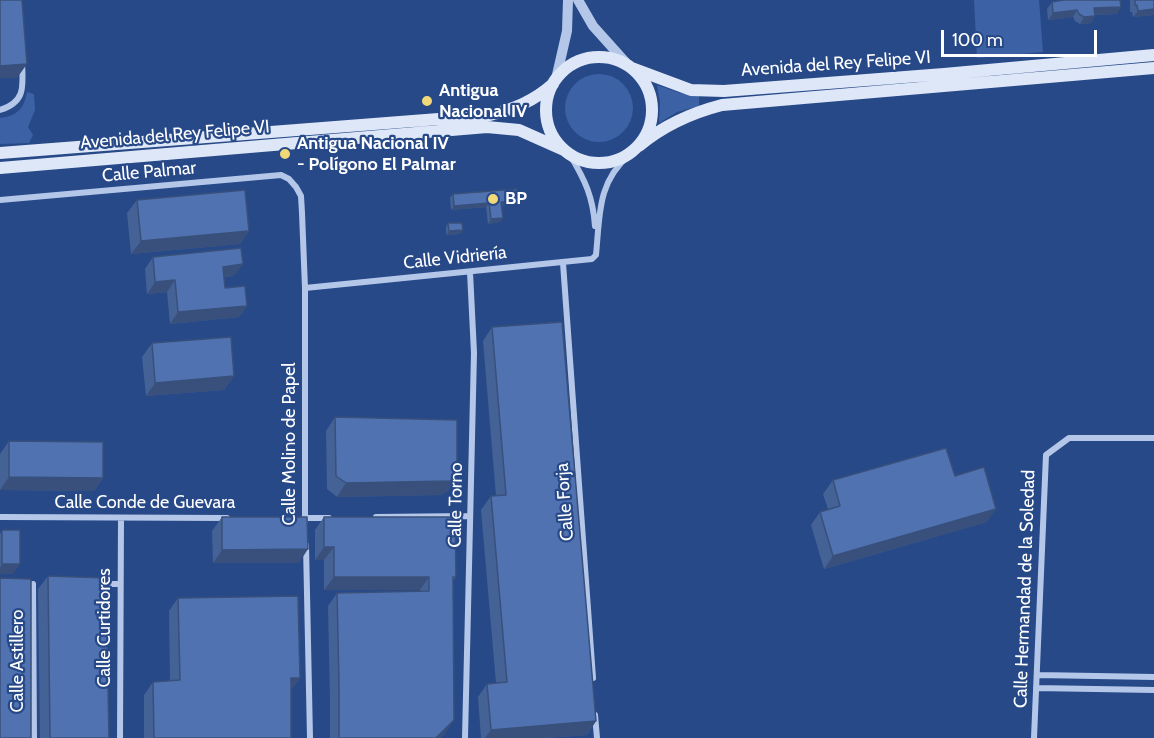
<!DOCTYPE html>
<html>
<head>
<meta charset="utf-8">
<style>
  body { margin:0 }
  #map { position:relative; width:1154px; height:738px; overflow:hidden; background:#274988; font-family:Cabin,sans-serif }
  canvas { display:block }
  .scale { position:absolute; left:941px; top:30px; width:156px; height:27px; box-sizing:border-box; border:3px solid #fff; border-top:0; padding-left:8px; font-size:18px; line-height:21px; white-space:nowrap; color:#fff; -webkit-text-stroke:4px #274988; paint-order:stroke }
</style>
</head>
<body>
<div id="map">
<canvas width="1154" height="738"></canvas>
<div class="scale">100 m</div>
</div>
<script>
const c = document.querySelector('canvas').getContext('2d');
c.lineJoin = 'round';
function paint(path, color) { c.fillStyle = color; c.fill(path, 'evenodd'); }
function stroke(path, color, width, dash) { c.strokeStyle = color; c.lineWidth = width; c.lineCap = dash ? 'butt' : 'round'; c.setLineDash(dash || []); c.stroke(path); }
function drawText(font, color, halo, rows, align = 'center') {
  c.font = font + ' Cabin,sans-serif'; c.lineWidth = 4.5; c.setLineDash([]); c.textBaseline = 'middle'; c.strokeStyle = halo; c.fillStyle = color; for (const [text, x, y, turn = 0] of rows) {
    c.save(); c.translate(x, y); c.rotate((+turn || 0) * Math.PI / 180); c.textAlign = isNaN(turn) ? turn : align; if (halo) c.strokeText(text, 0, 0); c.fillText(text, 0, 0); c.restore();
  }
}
const green = new Path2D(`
  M974,0H1039L1043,52L977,58Z
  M565 108a34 34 0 1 1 68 0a34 34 0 1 1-68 0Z
  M657,85L680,93L699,95V106L677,112L659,123L660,102Z
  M27,92L34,94L35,110L28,127L33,135L29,143L0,144V118C17,116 24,109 27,92Z`);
const minor = new Path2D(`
  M0,110C26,102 23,86 22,63
  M570,155C585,180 593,197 595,226
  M0,200L281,175L289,179L296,187L301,196L302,213L305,288V522
  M563,263L593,678
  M305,288L592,259L596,255C600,215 597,183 629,155
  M0,517L227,518
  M376,517L470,516
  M304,518H329
  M306,545L310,738
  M33,584L34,738
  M100,584H120
  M1037,675L1154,677
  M1036,688L1154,690
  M595,715L597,738
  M120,738L121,518
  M465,738L474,353L470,272
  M1034,738L1046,455L1069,438H1154`);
const tertiary = new Path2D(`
  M578,0L593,26L628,65
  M556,79L567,31L568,0`);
const secondary = new Path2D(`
  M546 110a53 53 0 1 1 106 0a53 53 0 1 1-106 0Z
  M632,68L691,90L724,91L944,74L1154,55
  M639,146C664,125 691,113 722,105L1154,68
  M0,153L490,115C514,109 534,101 553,84
  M0,168L487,127L519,130L564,150`);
const wall = new Path2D(`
  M1130,0H1154V15L1133,17L1132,12H1130Z
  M1052,2L1117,14L1095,15L1091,23L1080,24L1075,21L1073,17L1048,20L1047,9Z
  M453,194L515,205L501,206L503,218L500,222L488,224L486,207L451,210L450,198Z
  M137,200L249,231L240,244L131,254L127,213Z
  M448,223L463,230L460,234L446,235V227Z
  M153,257L234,276L224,277L225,288L247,306L239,317L170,324L167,292L147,294L145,269Z
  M492,327L596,721L587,735L545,738H481L478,697L487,684L496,683L481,510L491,496H496L483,341Z
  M152,343L234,376L224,390L146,396L142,357Z
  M335,417L457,477L448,491L441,495L337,497L327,489L326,431Z
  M9,441L103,478L94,491L0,490V454Z
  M955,476L987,522L824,569L811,525L820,512L828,509L823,494L833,480Z
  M222,517L299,563H213L212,531Z
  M324,517L456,577L453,581L445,734L440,738H330V699L328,606L337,593L420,592V590H324V560H315V530Z
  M2,530L13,574H0V534Z
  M48,576L109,738H40L38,589Z
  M178,598L300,678L291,690V738H144V695L153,682L170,681L169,611Z`);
const shadedWall = new Path2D(`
  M1121,7L1117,14L1090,15L1094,8Z
  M1154,9V15L1133,17L1138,11Z
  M1077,10L1073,17L1048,20L1053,13Z
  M1095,16L1091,23L1080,24L1084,17Z
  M27,64L17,78H0V66Z
  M518,201L515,205L498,206L501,202Z
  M489,203L486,207L451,210L454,206Z
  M503,218L500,222L488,224L491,219Z
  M463,230L460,234L446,235L449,231Z
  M249,231L240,244L131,254L141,241Z
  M243,264L234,276L215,278L223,267Z
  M175,280L167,292L147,294L155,282Z
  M247,306L239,317L170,324L178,312Z
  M234,376L224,390L146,396L155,383Z
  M9,477L103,478L94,491L0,490Z
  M457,477L448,491L441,495L337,497L346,483Z
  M996,509L987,522L824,569L833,556Z
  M324,547H334L324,560H315Z
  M308,549L299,563H213L222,550Z
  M2,564H20L13,574H0V568Z
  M334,577H429L420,590H324Z
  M291,678H300L290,692Z
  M454,720L445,734L440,738H436Z
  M596,721L587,735L545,738H485L491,730Z`);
const building = new Path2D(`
  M0,0H22L27,64L0,66Z
  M1064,0H1120L1121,7L1094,8L1095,16L1084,17L1079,14L1077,10L1053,13L1052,2Z
  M1135,0H1154V9L1138,11L1137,5H1135Z
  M517,189L518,201L501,202L503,218L491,219L489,203L454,206L453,194Z
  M245,190L249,231L141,241L137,200Z
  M448,223H462L463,230L449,231Z
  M241,248L243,264L223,267L225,288L245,286L247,306L178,312L175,280L155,282L153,257Z
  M562,322L596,721L491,730L487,684L507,682L491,496L506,495L492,327Z
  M231,337L234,376L155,383L152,343Z
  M335,417L457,420V477L450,481L346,483L336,476Z
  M9,441L103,442V478L9,477Z
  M946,448L955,476L984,467L996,509L833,556L820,512L840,506L833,480Z
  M222,517H307L308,549L222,550Z
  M324,517H455L456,577H453L454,720L436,738H339V685L337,593L429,591V577H334V547H324Z
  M2,530H20V564H2Z
  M48,576L106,578L109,738H50Z
  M0,578L31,579V738H0Z
  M298,596L300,678H291V738H154L153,682L180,680L178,598Z`);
const markers = [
  [427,101,6,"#f1d979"],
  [285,154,6,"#f1d979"],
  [493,199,6,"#f1d979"]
];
const streetNames = [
  ["Avenida del Rey Felipe VI",836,64,-4],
  ["Avenida del Rey Felipe VI",175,135,-5],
  ["Calle Palmar",149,172,-5],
  ["Calle Vidriería",455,258,-6],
  ["Calle Molino de Papel",290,444,-90],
  ["Calle Forja",565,502,-94],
  ["Calle Conde de Guevara",145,503],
  ["Calle Torno",456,505,-89],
  ["Calle Hermandad de la Soledad",1025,589,-88],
  ["Calle Curtidores",105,628,-90],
  ["Calle Astillero",18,661,-90]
];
const poiNames = [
  ["Antigua",439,91],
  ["Nacional IV",439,112],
  ["Antigua Nacional IV",297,144],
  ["- Polígono El Palmar",297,165],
  ["BP",505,199]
];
paint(green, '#3c62a5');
stroke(minor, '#b4c7e9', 6);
stroke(tertiary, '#b4c7e9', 10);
stroke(secondary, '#dee7f8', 12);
paint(wall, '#456297');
paint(shadedWall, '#38507b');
paint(building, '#5072b0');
stroke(building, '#38507b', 1.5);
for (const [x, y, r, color] of markers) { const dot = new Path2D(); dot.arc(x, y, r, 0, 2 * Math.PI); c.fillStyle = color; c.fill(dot); stroke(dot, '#274988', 2); }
drawText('18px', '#fff', '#274988', streetNames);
drawText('bold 18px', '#fff', '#274988', poiNames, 'left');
</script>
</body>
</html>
